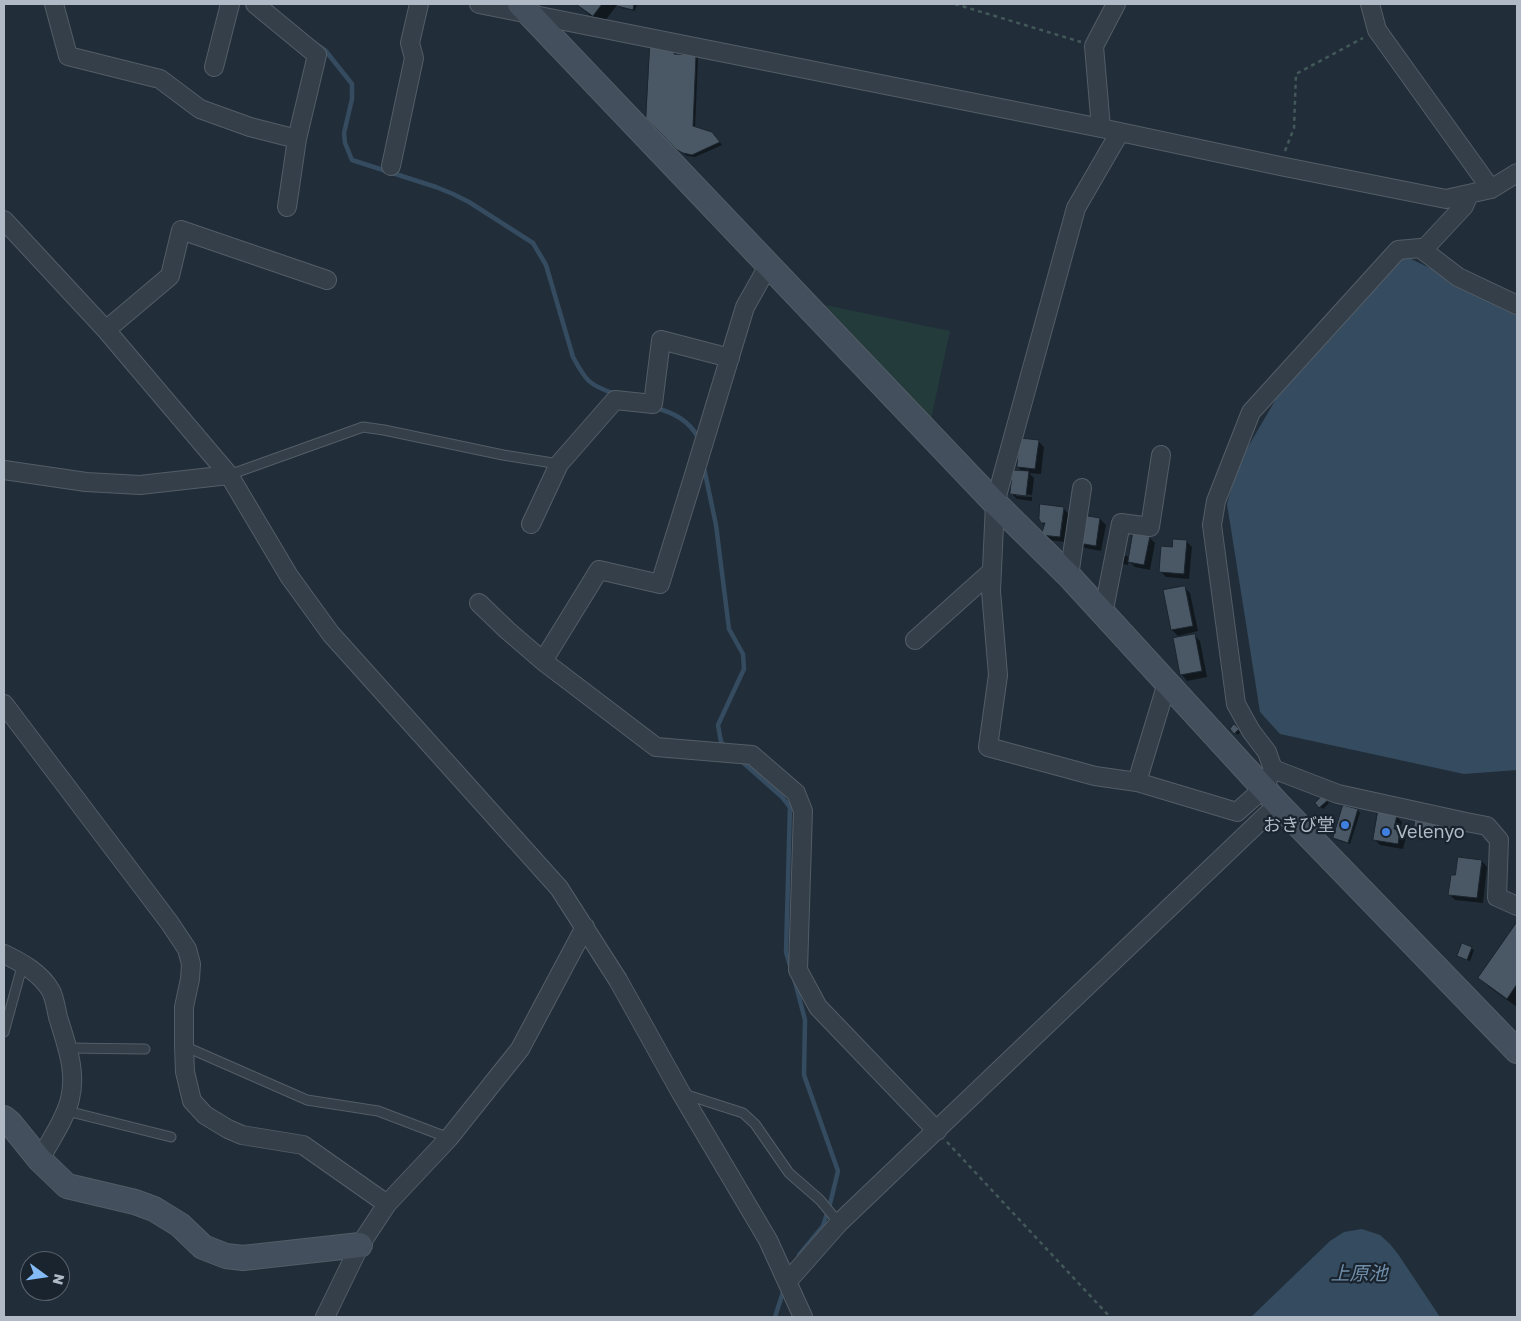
<!DOCTYPE html>
<html>
<head>
<meta charset="utf-8">
<style>
  body { margin:0 }
  #map { position:relative; width:1521px; height:1321px; overflow:hidden; background:#212e39; font-family:"Golos Text",sans-serif }
  canvas { display:block }
  .frame { position:absolute; inset:0; border:5px solid #b0bac6; pointer-events:none }
  .north { position:absolute; left:20px; top:1251px; width:50px; height:50px; box-sizing:border-box; background:#1a242e; border:1px solid #56606b; border-radius:50%; rotate:104deg; font-size:14px; font-weight:700; line-height:20px; text-align:center; color:#b0bac6 }
  .north::after { content:''; display:block; margin:auto; width:18px; height:22px; background:#84bbf6; clip-path:polygon(50% 0,100% 100%,50% 72%,0 100%) }
</style>
</head>
<body>
<div id="map">
<canvas width="1521" height="1321"></canvas>
<div class="frame"></div>
<div class="north">N</div>
</div>
<script>
const c = document.querySelector('canvas').getContext('2d');
c.lineJoin = 'round';
function paint(path, color) { c.fillStyle = color; c.fill(path, 'evenodd'); }
function stroke(path, color, width, dash) { c.strokeStyle = color; c.lineWidth = width; c.lineCap = dash ? 'butt' : 'round'; c.setLineDash(dash || []); c.stroke(path); }
function drawText(font, color, halo, rows, align = 'center') {
  c.font = font + ' "Golos Text","Noto Sans JP",sans-serif'; c.lineWidth = 4.5; c.setLineDash([]); c.textBaseline = 'middle'; c.strokeStyle = halo; c.fillStyle = color; for (const [text, x, y, turn = 0] of rows) {
    c.save(); c.translate(x, y); c.rotate((+turn || 0) * Math.PI / 180); c.textAlign = isNaN(turn) ? turn : align; if (halo) c.strokeText(text, 0, 0); c.fillText(text, 0, 0); c.restore();
  }
}
const green = new Path2D(`
  M825,305L950,331L931,419Z`);
const water = new Path2D(`
  M1405,256L1434,270L1517,315V770L1464,774L1280,734L1260,712L1227,504L1238,464L1283,387Z
  M1362,1229L1380,1235L1390,1244L1398,1254L1440,1317H1251L1330,1241L1344,1232Z`);
const shadow = new Path2D(`
  M576,4H637L635,11L621,8L617,5L602,25Z
  M651,46L676,50V55L696,56L698,59L695,128L715,136L722,145L695,157L687,156L681,152Z
  M1038,441L1044,447L1041,474L1029,473L1034,478L1032,495L1016,493V496L1032,497V501L1017,499L1011,493L1023,472L1018,467Z
  M1063,508L1069,514L1066,542L1049,540L1043,534L1045,526L1040,521Z
  M1100,519L1106,525L1101,551L1085,548L1079,542Z
  M1149,537L1155,543L1150,570L1135,567L1129,561L1128,565L1118,563L1117,554L1127,556L1129,559Z
  M1186,541L1192,547L1189,579L1166,577L1160,571L1173,548Z
  M1184,587L1190,593L1198,631L1178,636L1172,630Z
  M1194,635L1200,641L1207,677L1187,681L1182,675L1175,639Z
  M1234,726L1240,732L1238,735L1231,729Z
  M1323,797L1329,803L1323,809L1317,803Z
  M1344,806L1358,810L1360,813L1350,844L1337,840L1335,838Z
  M1396,816L1402,822L1400,832L1406,837L1403,849L1380,845L1374,839Z
  M1448,823L1446,834L1417,829L1415,827Z
  M1465,826L1463,836L1453,835L1450,832Z
  M1482,861L1487,867L1483,903L1455,900L1449,894Z
  M1517,924V1007L1489,987L1480,978Z
  M1471,948L1474,950L1470,961L1461,958L1459,956Z`);
const stream = new Path2D(`
  M313,42L325,50L352,84V99L344,133L345,143L352,160L436,187L453,194L469,202L533,243L546,265L573,357C586,381 589,385 615,394
  M656,408C674,413 688,420 698,437
  M704,468L716,525L729,629L743,654L744,669L718,725L721,742L726,747
  M739,759L782,797L790,807L786,952L791,969
  M794,978L805,1020L804,1075L838,1171L830,1204L823,1226L799,1255
  M775,1317L784,1289`);
const building = new Path2D(`
  M576,4H602L593,16Z
  M617,4H634L633,10L617,6Z
  M650,45L674,46V54L696,55L693,126L712,132L720,142L692,155L683,153L677,150L646,118Z
  M1020,438L1039,440L1035,469L1017,467Z
  M1013,470L1029,471L1026,496L1010,494Z
  M1040,504L1064,507L1060,537L1041,535L1045,523H1041L1039,519Z
  M1082,515L1100,518L1096,546L1078,543Z
  M1133,533L1150,536L1144,565L1128,562Z
  M1173,539L1187,540L1184,574L1159,572L1161,546L1172,547Z
  M1185,586L1193,626L1171,630L1163,590Z
  M1195,634L1202,671L1180,675L1173,638Z
  M1234,724L1239,729L1234,734L1230,729Z
  M1323,795L1328,800L1319,808L1315,803Z
  M1343,805L1358,809L1348,843L1333,838Z
  M1378,811L1397,815L1394,829L1400,830L1398,844L1373,840Z
  M1416,814L1446,819L1444,832L1414,827Z
  M1451,820L1463,822L1461,834L1449,833Z
  M1458,857L1482,860L1477,898L1448,895L1451,875H1455Z
  M1517,922V984L1507,999L1478,978Z
  M1462,943L1472,947L1467,960L1457,956Z`);
const path = new Path2D(`
  M955,4L1081,42
  M1285,151L1294,128L1296,74L1363,38
  M947,1142L1110,1317`);
const lane = new Path2D(`
  M229,475L363,427L384,430L503,455L559,464
  M4,1032L23,963
  M184,1046L307,1100L378,1111L449,1138
  M67,1048L145,1049
  M684,1094L743,1113L755,1124L789,1173L820,1200L839,1223
  M67,1111L171,1137`);
const street = new Path2D(`
  M54,4L68,56L160,79L200,109L250,127L297,139
  M255,4L317,55L297,139L287,207
  M479,4L1101,128L1280,166L1446,199L1491,189L1517,173
  M1370,4L1377,30L1491,189
  M214,67L230,4
  M1101,128L1094,46L1116,4
  M1120,132L1076,208L995,503L991,591L998,675L988,747L1095,776L1137,782L1167,683
  M391,166L414,58L410,43L419,4
  M4,220L106,330L229,475L289,576L331,634L559,888L618,980L681,1093L768,1240L803,1317
  M1423,250L1464,206L1469,194
  M106,330L170,276L181,230L327,280
  M4,470L86,482L140,485L229,475
  M531,524L559,464L615,400L653,404L661,340L730,358
  M1069,576L1082,488
  M479,603L507,630L543,661L656,747L752,755L796,793L803,811L798,970L818,1007L937,1131
  M1103,614L1121,523L1150,527L1161,455
  M915,640L992,571
  M543,661L599,570L660,584L694,475L745,307L768,266
  M4,704L169,922L187,949L191,964L190,979L184,1007V1046L185,1072L192,1101L205,1115L228,1129L242,1135L303,1145L387,1204
  M1273,769L1267,752L1251,731L1236,704L1212,525L1216,501L1251,412L1398,250L1420,248L1458,277L1517,305
  M1137,782L1237,812L1264,788L1273,769L1338,794L1466,822L1487,826L1499,840L1497,897L1517,906
  M4,954C21,962 41,973 51,991C55,999 56,1009 58,1017C66,1044 77,1070 70,1099C65,1120 50,1140 40,1160
  M787,1282L839,1223L1278,804
  M325,1317L360,1245L387,1204L449,1138L520,1049L585,927`);
const secondary = new Path2D(`
  M520,4L995,503L1069,576L1278,804L1517,1051
  M4,1118L10,1123L40,1160L67,1186L135,1202L154,1209L180,1225L203,1247L226,1256L243,1258L360,1245`);
const markers = [
  [1345,825,5,"#3f7fe0"],
  [1386,832,5,"#3f7fe0"]
];
const poiNames = [
  ["おきび堂",1335,825],
  ["Velenyo",1396,832,"left"]
];
const waterNames = [
  ["上原池",1359,1274]
];
paint(green, '#243b3b');
paint(water, '#354b60');
paint(shadow, '#0007');
stroke(stream, '#354b60', 4.5);
paint(building, '#4a5865');
stroke(building, '#1c2630', 1);
stroke(lane, '#535d67', 11);
stroke(street, '#535d67', 20);
stroke(secondary, '#535d67', 26);
stroke(path, '#435859', 2.5, [4, 4]);
stroke(lane, '#353f49', 9);
stroke(street, '#353f49', 18);
stroke(secondary, '#434f5c', 24);
for (const [x, y, r, color] of markers) { const dot = new Path2D(); dot.arc(x, y, r, 0, 2 * Math.PI); c.fillStyle = color; c.fill(dot); stroke(dot, '#1a242e', 2); }
drawText('18px', '#b0bac6', '#1a242e', poiNames, 'right');
drawText('italic 19px', '#708eaa', '#1a242e', waterNames);
</script>
</body>
</html>
